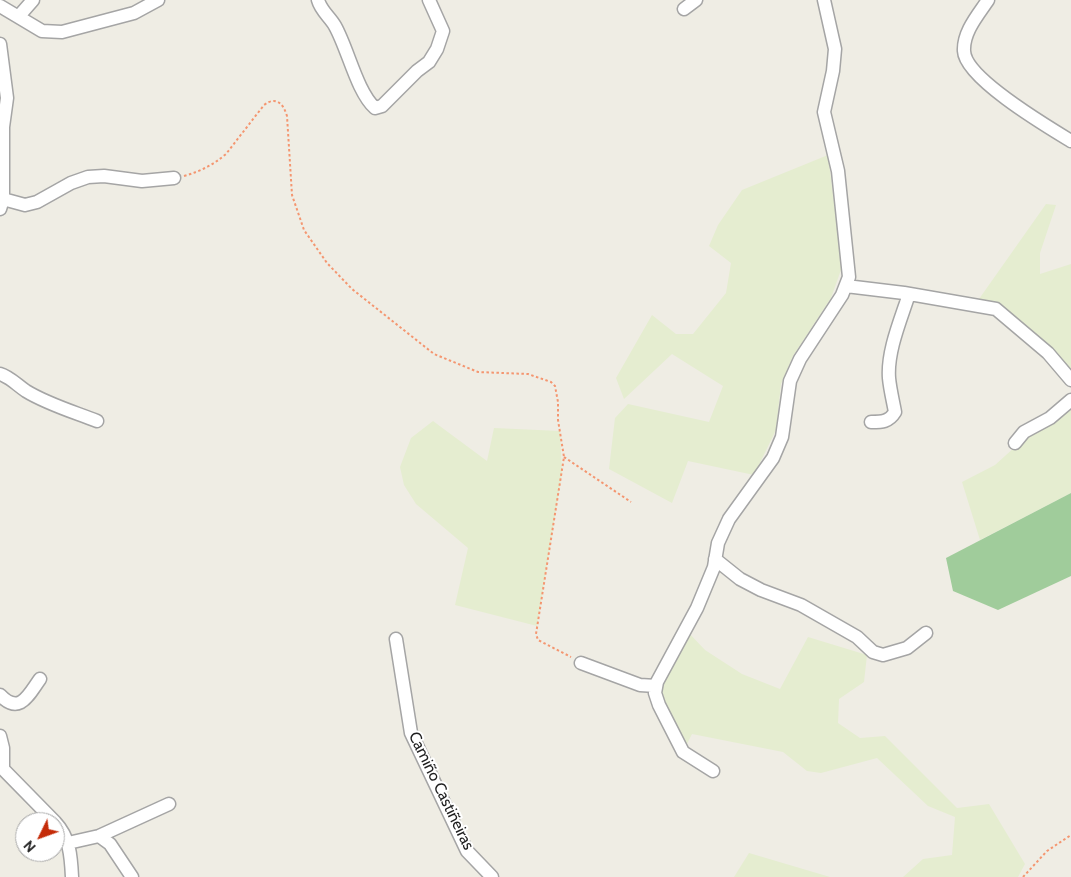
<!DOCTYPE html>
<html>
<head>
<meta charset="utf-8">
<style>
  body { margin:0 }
  #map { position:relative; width:1071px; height:877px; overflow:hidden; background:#efede4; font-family:Cabin,sans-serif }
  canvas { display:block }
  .north { position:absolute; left:15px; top:812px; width:50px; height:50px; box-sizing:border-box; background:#fff; border:1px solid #a5a5a5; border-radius:50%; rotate:228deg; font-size:14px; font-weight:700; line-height:20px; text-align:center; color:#1e1e1e }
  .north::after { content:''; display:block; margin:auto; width:18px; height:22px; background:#c42b08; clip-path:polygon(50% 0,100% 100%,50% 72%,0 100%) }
</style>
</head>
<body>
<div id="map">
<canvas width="1071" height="877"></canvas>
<div class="north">N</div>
</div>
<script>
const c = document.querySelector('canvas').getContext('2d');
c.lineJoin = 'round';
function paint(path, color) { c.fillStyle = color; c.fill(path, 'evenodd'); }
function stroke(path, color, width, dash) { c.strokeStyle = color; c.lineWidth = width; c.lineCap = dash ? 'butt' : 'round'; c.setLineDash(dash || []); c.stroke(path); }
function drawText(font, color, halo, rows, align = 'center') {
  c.font = font + ' Cabin,sans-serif'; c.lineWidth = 4; c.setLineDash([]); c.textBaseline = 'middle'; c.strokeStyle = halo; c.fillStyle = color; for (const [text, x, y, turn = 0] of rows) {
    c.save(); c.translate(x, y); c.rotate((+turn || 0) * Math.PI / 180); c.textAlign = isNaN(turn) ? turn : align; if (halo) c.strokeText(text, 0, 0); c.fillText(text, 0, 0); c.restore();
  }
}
const farmland = new Path2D(`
  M828,155L842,267L831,298L793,356L781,384L776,430L754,475L688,461L672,503L609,469L615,418L628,404L709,422L723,386L672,354L624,399L616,378L652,315L676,334H693L726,293L731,263L709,246L718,225L742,190Z
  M1046,204L1056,205L1040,253V274L1071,264V373L1004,307L979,299Z
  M1071,407V493L980,540L962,482L995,465L1026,437L1067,412Z
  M433,421L487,461L494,428L560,431L562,473L537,626L455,605L468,548L416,504L404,485L400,467L411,438Z
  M686,630L705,650L742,674L780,689L808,637L867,655L864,682L839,699L838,723L860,738L885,736L957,808L989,804L1025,864L1018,877H903L923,859L952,855L955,817L928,806L877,758L821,773L807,771L783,752L692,734L683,752L656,686Z
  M749,853L830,877H734Z`);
const forest = new Path2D(`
  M1071,493V576L998,610L953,591L946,558Z`);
const path = new Path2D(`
  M184,176C201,171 213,165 226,154L264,105C276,96 283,103 287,116L292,195L304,230L327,263L352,289L434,354L478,372L528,374L551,382L555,386L558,402V420L564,457L536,634L538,640L571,657
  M564,457L631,502
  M1023,877L1047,851L1071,835`);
const street = new Path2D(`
  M318,0C321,11 330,17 335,26C348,49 357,92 375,108L382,106L417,71L429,62L437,49L443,31L429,0
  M988,0C978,15 963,32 964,51C965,78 1048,127 1071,141
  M0,6L42,31L62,32L134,13L158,0
  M684,9L696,0
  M19,16L33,0
  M0,44L7,98L3,127V199L0,209
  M3,199L25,205L37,202L71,183L88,177L104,176L142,181L174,178
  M846,286L904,293L996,309L1048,353L1071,380
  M0,374C10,377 17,385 26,391C47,404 74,412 97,421
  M871,422C882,422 889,422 895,412C893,401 890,389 889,378C887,351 901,319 909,294
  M1015,443L1024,432L1050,418L1071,400
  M715,559L740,579L761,590L801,605L857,637L873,652L883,655L907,648L926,633
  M396,639L411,733L467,851L492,877
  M581,663L640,685L656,686
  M0,695C20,716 29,694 40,679
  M0,736L3,748V769L55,822
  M713,771L683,752L659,705L655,693L657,682L697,608L714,567L718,543L729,519L773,458L782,437L790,381L800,359L842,295L849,277L838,171L824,112L833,71L835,49L824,0
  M55,822C70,838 71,856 72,877
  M99,836L110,844L132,877
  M68,843L99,836L169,804`);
const streetNames = [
  ["Camiño Castiñeiras",441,791,64]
];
paint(farmland, '#e5edd0');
paint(forest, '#a0cc9b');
stroke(street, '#a5a5a5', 15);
stroke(path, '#f49670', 2, [2.5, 2.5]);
stroke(street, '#fff', 12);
drawText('16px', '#1e1e1e', '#fff', streetNames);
</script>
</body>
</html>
